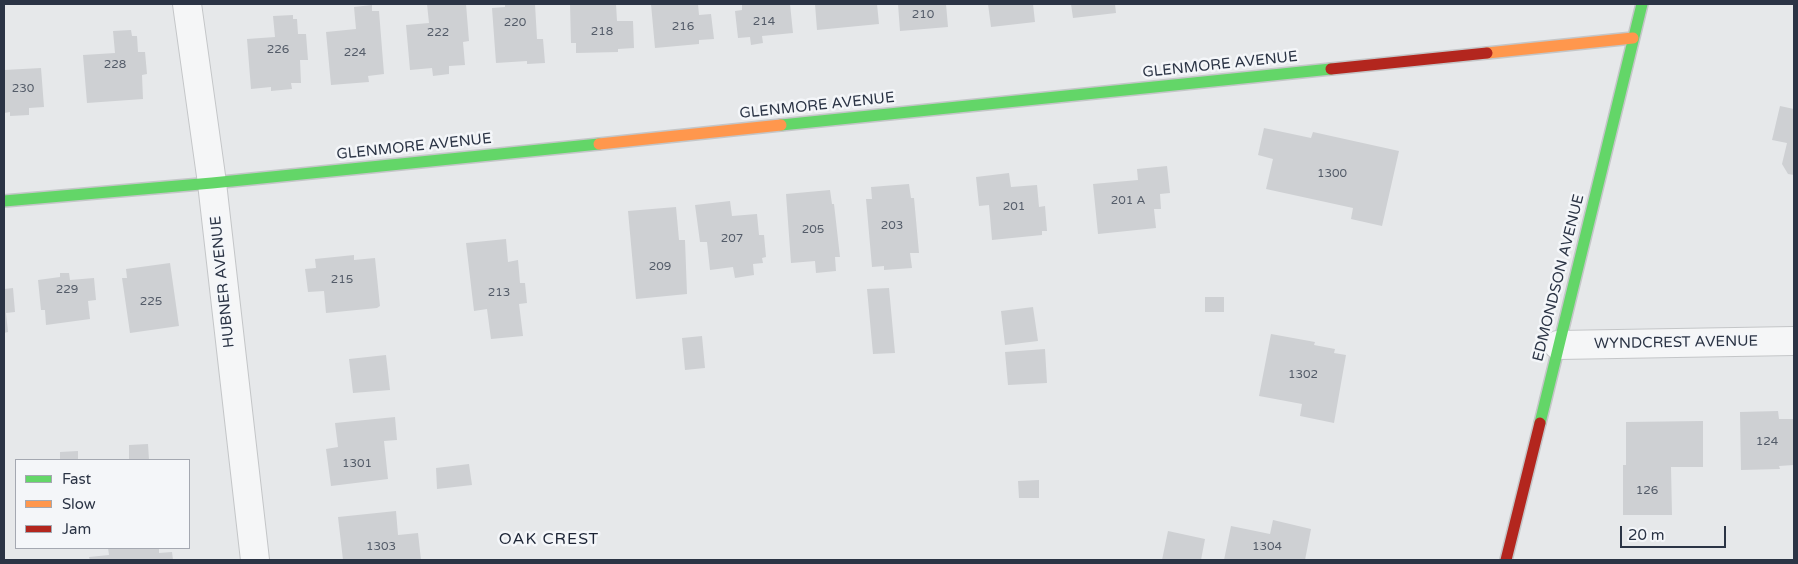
<!DOCTYPE html>
<html>
<head>
<meta charset="utf-8">
<style>
  body { margin:0 }
  #map { position:relative; width:1798px; height:564px; overflow:hidden; background:#e6e8ea; font-family:"Varela Round",sans-serif }
  canvas { display:block }
  .frame { position:absolute; inset:0; border:5px solid #2b3445; pointer-events:none }
  .legend { position:absolute; left:15px; top:459px; width:175px; height:90px; box-sizing:border-box; background:#f4f6f9; border:1px solid #a4a8b1; margin:0; padding:6px 9px; list-style:none; font-size:15px; color:#2b3445 }
  .legend li { display:flex; align-items:center; gap:10px; height:25px }
  .legend b { width:25px; border:1px solid #a4a8b1 }
  .scale { position:absolute; left:1620px; top:526px; width:106px; height:22px; box-sizing:border-box; border:2px solid #2b3445; border-top:0; padding-left:6px; font-size:15px; line-height:18px; white-space:nowrap; color:#2b3445; -webkit-text-stroke:4px #f4f6f9; paint-order:stroke }
</style>
</head>
<body>
<div id="map">
<canvas width="1798" height="564"></canvas>
<div class="frame"></div>
<ul class="legend">
<li><b style="height:6px;background:#63d668"></b>Fast</li>
<li><b style="height:6px;background:#ff974d"></b>Slow</li>
<li><b style="height:6px;background:#b3261e"></b>Jam</li>
</ul>
<div class="scale">20 m</div>
</div>
<script>
const c = document.querySelector('canvas').getContext('2d');
c.lineJoin = 'round';
function paint(path, color) { c.fillStyle = color; c.fill(path, 'evenodd'); }
function stroke(path, color, width, dash) { c.strokeStyle = color; c.lineWidth = width; c.lineCap = dash ? 'butt' : 'round'; c.setLineDash(dash || []); c.stroke(path); }
function drawText(font, color, halo, rows, align = 'center') {
  c.font = font + ' "Varela Round",sans-serif'; c.lineWidth = 5; c.setLineDash([]); c.textBaseline = 'middle'; c.strokeStyle = halo; c.fillStyle = color; for (const [text, x, y, turn = 0] of rows) {
    c.save(); c.translate(x, y); c.rotate((+turn || 0) * Math.PI / 180); c.textAlign = isNaN(turn) ? turn : align; if (halo) c.strokeText(text, 0, 0); c.fillText(text, 0, 0); c.restore();
  }
}
const building = new Path2D(`
  M427,4H466L469,41L463,42L465,65L449,66V74L433,76L432,68L410,70L406,25L429,23Z
  M505,4H535L537,39H543L545,63L527,64V61L496,63L492,8L505,7Z
  M570,4H616L617,21H633L634,48L618,49V52L576,53V43H571Z
  M651,4H698L699,15L711,14L714,39L699,40V44L655,48Z
  M742,4H790L793,33L762,36L763,43L751,45L750,37L738,38L735,11L742,10Z
  M815,4H877L879,24L817,30Z
  M898,4H946L948,27L900,31Z
  M988,4H1033L1035,22L991,27Z
  M1071,4H1115L1116,13L1073,18Z
  M372,5V11H379L384,74L368,76L369,82L331,85L326,32L356,29L354,7Z
  M293,15V19H297L298,34H306L308,60H300L301,83H291L292,89L271,91V87L251,89L247,39L275,37L273,16Z
  M131,30L132,36H137L138,52H145L147,74L142,75L143,99L87,103L83,55L115,53L113,31Z
  M41,68L44,107L29,108V115L10,116V112L4,113V70Z
  M1780,106L1794,109V175L1788,174L1782,164L1787,143L1772,140Z
  M1264,128L1311,138L1313,132L1399,151L1382,226L1351,219L1353,208L1266,189L1273,159L1258,155Z
  M1167,166L1170,193L1160,194L1161,209H1154L1156,228L1098,234L1093,184L1138,180L1137,169Z
  M1009,173L1011,187L1037,185L1039,207L1045,206L1047,231H1042V235L992,240L989,205L979,206L976,177Z
  M909,184L911,198H914L919,253H910L912,268L884,270V266L872,267L866,199H872L871,187Z
  M830,190L832,204H834L840,257H835L836,271L816,273L815,261L791,263L786,194Z
  M730,201L732,216L757,214L759,235H764L766,257L762,258L763,263L753,264L754,275L735,278L733,267L710,270L707,242H700L695,205Z
  M676,207L679,240H685L687,294L636,299L628,211Z
  M506,239L508,262L518,260L520,283H525L527,303L519,304L523,336L491,339L487,309L474,311L466,243Z
  M354,255V260L375,258L380,306L377,308L326,313L324,291L308,292L305,269L316,268L315,259Z
  M170,263L179,326L130,333L122,278H127L126,269Z
  M60,273H69L70,280L94,278L96,300L88,301L90,319L46,325L45,310H41L38,280L60,277Z
  M13,288L15,312L6,313L8,332L4,333V289Z
  M889,288L895,353L873,354L867,289Z
  M1205,297H1224V312H1205Z
  M1033,307L1038,341L1005,345L1001,311Z
  M1271,334L1315,342L1314,345L1335,349L1334,353L1346,355L1334,423L1300,416L1302,404L1259,396Z
  M702,336L705,368L685,370L682,338Z
  M1045,349L1047,383L1008,385L1005,352Z
  M386,355L390,390L353,393L349,359Z
  M1778,411L1779,419H1794V465L1779,466L1780,469L1741,470L1740,412Z
  M395,417L397,440L384,441L388,479L331,486L326,449L338,447L335,423Z
  M1703,421V467H1671L1672,515H1623V465H1626V422Z
  M148,444L149,460H129V445Z
  M78,451V460H60V452Z
  M469,464L472,485L437,489L436,468Z
  M1039,480V498H1019L1018,481Z
  M396,511L398,535L418,533L421,560H343L338,517Z
  M1273,520L1311,529L1305,560H1224L1231,526L1270,534Z
  M1168,531L1205,539L1201,560H1162Z
  M108,548H159V553L172,552L173,560H90L89,557L109,555Z`);
const street = new Path2D(`
  M187,4L212,183L255,560
  M1558,345L1794,341`);
const fast = new Path2D(`
  M781,125L1331,69
  M4,201L212,183L599,144
  M1540,423L1642,4`);
const slow = new Path2D(`
  M1487,53L1633,38
  M599,144L781,125`);
const jam = new Path2D(`
  M1331,69L1487,53
  M1506,560L1540,423`);
const numberNames = [
  ["210",923,15],
  ["214",764,22],
  ["220",515,23],
  ["216",683,27],
  ["218",602,32],
  ["222",438,33],
  ["226",278,50],
  ["224",355,53],
  ["228",115,65],
  ["230",23,89],
  ["1300",1332,174],
  ["201 A",1128,201],
  ["201",1014,207],
  ["203",892,226],
  ["205",813,230],
  ["207",732,239],
  ["209",660,267],
  ["215",342,280],
  ["229",67,290],
  ["213",499,293],
  ["225",151,302],
  ["1302",1303,375],
  ["124",1767,442],
  ["1301",357,464],
  ["126",1647,491],
  ["1303",381,547],
  ["1304",1267,547]
];
const streetNames = [
  ["GLENMORE AVENUE",1220,65,-6],
  ["GLENMORE AVENUE",817,106,-6],
  ["GLENMORE AVENUE",414,147,-6],
  ["EDMONDSON AVENUE",1559,278,-76],
  ["HUBNER AVENUE",223,282,-96],
  ["WYNDCREST AVENUE",1676,343,-1]
];
const neighbourhoodNames = [
  ["OAK CREST",549,540]
];
paint(building, '#ced0d3');
stroke(street, '#c4c6c8', 30);
stroke(fast, '#c4c6c8', 14);
stroke(slow, '#c4c6c8', 14);
stroke(jam, '#c4c6c8', 14);
stroke(street, '#f5f6f7', 28);
stroke(fast, '#63d668', 11);
stroke(slow, '#ff974d', 11);
stroke(jam, '#b3261e', 11);
drawText('12px', '#545c69', null, numberNames);
drawText('15px', '#2b3445', '#f4f6f9', streetNames);
c.letterSpacing = '1px';
drawText('16px', '#1d2536', '#f4f6f9', neighbourhoodNames);
c.letterSpacing = '0px';
</script>
</body>
</html>
